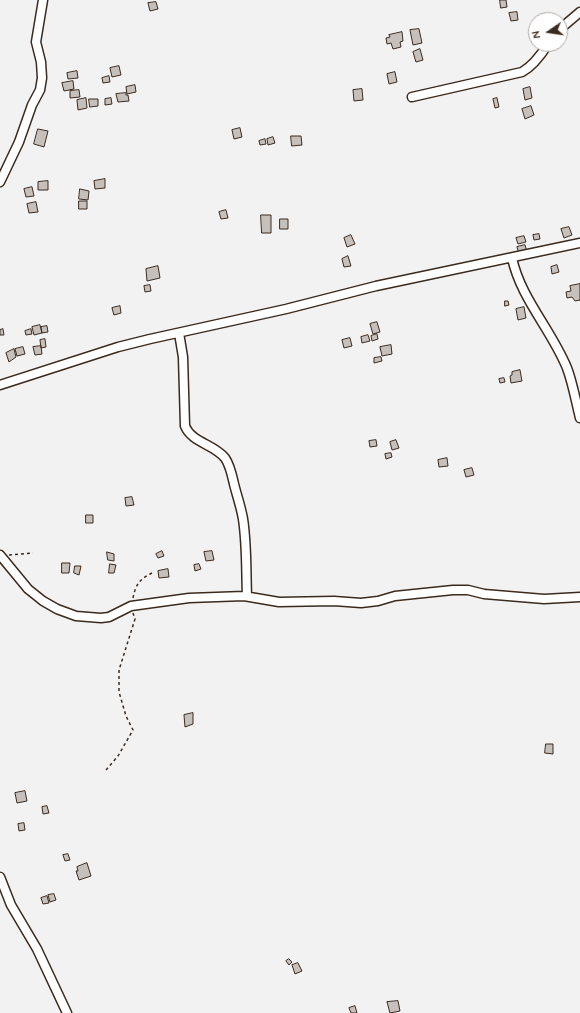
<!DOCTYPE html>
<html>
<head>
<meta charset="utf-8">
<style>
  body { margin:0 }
  #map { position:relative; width:580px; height:1013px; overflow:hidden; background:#f3f2f2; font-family:Mynerve,sans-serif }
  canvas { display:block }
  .north { position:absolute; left:528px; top:12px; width:40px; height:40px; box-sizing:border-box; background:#fff; border:1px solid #b1aaa5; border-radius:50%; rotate:257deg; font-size:11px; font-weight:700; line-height:16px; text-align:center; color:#3b2a1e }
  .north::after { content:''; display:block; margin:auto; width:14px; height:18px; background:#3b2a1e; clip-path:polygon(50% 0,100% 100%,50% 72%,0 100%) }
</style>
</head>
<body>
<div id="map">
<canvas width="580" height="1013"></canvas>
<div class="north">N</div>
</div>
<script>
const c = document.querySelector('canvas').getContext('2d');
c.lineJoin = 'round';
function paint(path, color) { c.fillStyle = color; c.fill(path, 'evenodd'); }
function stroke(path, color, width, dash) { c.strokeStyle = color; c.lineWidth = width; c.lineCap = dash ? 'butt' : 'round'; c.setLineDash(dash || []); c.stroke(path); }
const building = new Path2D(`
  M500,0H506L507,7L501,8Z
  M156,2L158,9L150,11L148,3Z
  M517,12L518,20L511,21L509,13Z
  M419,29L422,43L413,45L410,30Z
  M402,32L403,41L400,42L401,47L393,49L391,43L387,44L386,38L390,37L389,35Z
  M420,49L423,60L416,62L413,52Z
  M119,66L121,75L112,77L110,68Z
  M77,71L78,78L68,79L67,73Z
  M395,72L397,82L389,84L387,74Z
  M109,76L110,82L103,83L102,78Z
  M73,81L74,89L64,91L62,83Z
  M135,85L136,92L127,94L126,87Z
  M530,87L532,98L525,100L523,89Z
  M362,89L363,100L354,101L353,90Z
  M79,90L80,97L70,98V91Z
  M126,93V95H128L129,101L118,102L116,94Z
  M86,98L87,108L78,110L77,100Z
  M111,98L112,104L105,105V99Z
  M497,98L499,107L495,108L493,99Z
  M89,99H98V106L90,107Z
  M531,106L534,115L525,119L522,109Z
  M240,128L242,137L234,139L232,130Z
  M38,129L48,131L44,147L34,144Z
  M291,136H301L302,145L292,146Z
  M273,137L275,143L268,145L267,139Z
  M265,139L266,144L260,145L259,141Z
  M105,179V188L95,189L94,181Z
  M48,181V190H38V182Z
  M32,187L34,196L26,197L24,189Z
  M80,189L89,191L88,200L79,199Z
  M79,201H87V209H79Z
  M36,202L38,212L29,213L27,204Z
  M226,210L228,218L221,219L219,212Z
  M261,215H271V233H262Z
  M280,219H288V229H280Z
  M569,227L572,235L564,238L561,229Z
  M539,234L540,239L534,240L533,235Z
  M351,235L355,244L347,247L344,238Z
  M524,236L526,242L518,244L516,238Z
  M525,245L527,252L519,254L517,247Z
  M348,256L351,266L344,267L342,259Z
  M557,265L559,272L552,274L551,267Z
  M158,266L160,278L147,281L146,269Z
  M580,284V300L575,301L572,297L567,298L566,292L571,291L570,286Z
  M150,285L151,291L145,292L144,286Z
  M505,301H508L509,305L505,306Z
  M120,306L121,313L114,315L112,308Z
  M524,307L526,318L518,320L516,309Z
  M377,322L380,332L373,334L370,324Z
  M40,325L42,333L34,335L32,327Z
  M47,326L48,332L42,333L41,327Z
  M3,329L4,335H0V330Z
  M31,329L32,334L26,335L25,331Z
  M377,334L378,339L372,341L371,336Z
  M368,335L370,341L362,343L361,337Z
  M350,338L352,346L344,348L342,340Z
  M45,339L46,347L41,348L40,340Z
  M391,345L392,354L382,356L380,347Z
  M41,346L42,354L35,355L33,347Z
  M23,347L25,354L17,356L15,349Z
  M14,349L16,357L9,362L6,353Z
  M381,357L382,361L374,363V358Z
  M520,370L522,381L511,383L510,376L512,375V372Z
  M504,378L505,382L500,383L499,379Z
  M376,440L377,446L370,447L369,441Z
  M396,440L399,448L392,450L390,442Z
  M391,453L392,457L386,459L385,454Z
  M447,458L448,466L439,467L438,460Z
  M472,468L474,475L466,477L464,470Z
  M132,497L134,505L126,506L125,498Z
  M86,515H93V523H86Z
  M162,551L164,556L158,558L156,554Z
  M212,551L214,560L206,561L204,552Z
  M107,552L114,554V561L108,560Z
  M62,563H70L69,573H62Z
  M110,564L116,565L114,573H109Z
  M199,564L201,569L195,571L194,565Z
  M75,566H81L79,575L74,573Z
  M168,569L169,577L159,578L158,571Z
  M193,713V724L185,727L184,715Z
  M546,744H553V754L545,753Z
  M25,791L27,801L17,803L15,793Z
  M47,806L49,813L43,814L42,807Z
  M24,823L25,830L19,831L18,824Z
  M68,854L70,860L65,861L63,855Z
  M87,863L91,876L79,880L76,871H78L77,867Z
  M54,894L56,900L50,902L48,895Z
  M47,896L49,903L43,904L41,898Z
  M289,959L292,962L289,965L286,961Z
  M298,963L302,971L295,974L292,965Z
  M398,1001L400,1011L390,1013L387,1002Z
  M355,1006L357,1013H351L349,1008Z`);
const path = new Path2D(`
  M9,555L33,553
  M133,598C136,583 140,579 154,572
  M106,770L118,756L133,730L126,716L119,692V670L135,619L133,613`);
const street = new Path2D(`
  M560,29L580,12
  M412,97L522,72C533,66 541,55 548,44
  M0,182L19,142L32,105L40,90L42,78L41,62L36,42L43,0
  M512,258C521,299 551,329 567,368C573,384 576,402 580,418
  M179,333L183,357L185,426C192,443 214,444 225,458C230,465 232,475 234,484C237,496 241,507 243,519C247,545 246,571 247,596
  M0,385L118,347L150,339L286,309L376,286L580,243
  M0,555L28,589L43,601L57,609L76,616L101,618L109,617L131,606L189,598L244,596L279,602L334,601L361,603L378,601L395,596L453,590H468L484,594L544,599L580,597
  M0,877L11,905L37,949L67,1013`);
paint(building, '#c6c0bd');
stroke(building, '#3b2a1e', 1);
stroke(street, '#3b2a1e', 11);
stroke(path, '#3b2a1e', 1.5, [3, 3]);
stroke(street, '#fff', 8);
</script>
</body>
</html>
